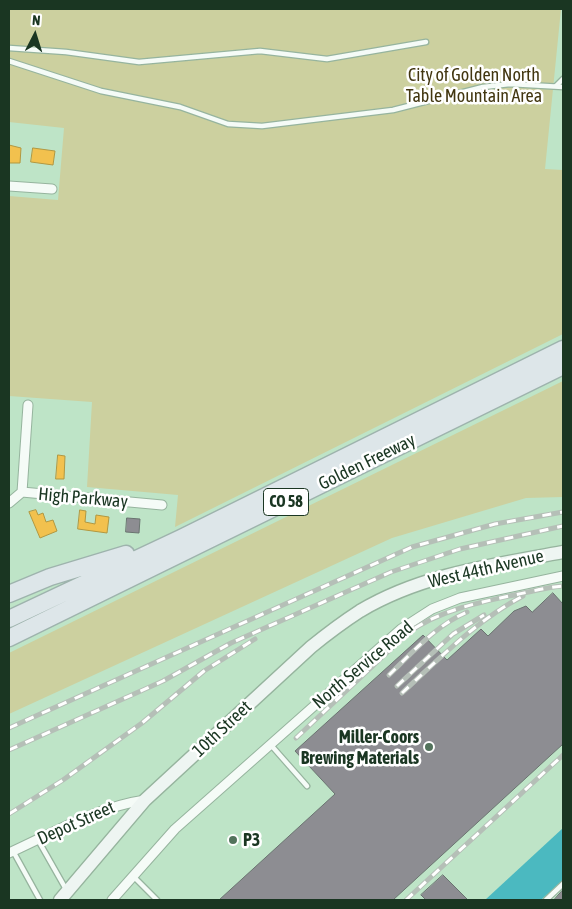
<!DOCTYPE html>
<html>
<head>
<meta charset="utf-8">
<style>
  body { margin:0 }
  #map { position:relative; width:572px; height:909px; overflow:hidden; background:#bee4c7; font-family:"Asap Condensed",sans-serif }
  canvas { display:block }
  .frame { position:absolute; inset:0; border:10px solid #1a3622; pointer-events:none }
  .north { position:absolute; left:10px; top:10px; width:50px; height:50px; -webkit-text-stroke:4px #fff; paint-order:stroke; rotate:5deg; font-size:14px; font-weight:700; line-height:20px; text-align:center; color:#1a3622 }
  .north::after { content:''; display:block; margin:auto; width:18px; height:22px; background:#1a3622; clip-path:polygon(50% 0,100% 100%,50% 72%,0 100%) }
</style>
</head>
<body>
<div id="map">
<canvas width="572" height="909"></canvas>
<div class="frame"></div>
<div class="north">N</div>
</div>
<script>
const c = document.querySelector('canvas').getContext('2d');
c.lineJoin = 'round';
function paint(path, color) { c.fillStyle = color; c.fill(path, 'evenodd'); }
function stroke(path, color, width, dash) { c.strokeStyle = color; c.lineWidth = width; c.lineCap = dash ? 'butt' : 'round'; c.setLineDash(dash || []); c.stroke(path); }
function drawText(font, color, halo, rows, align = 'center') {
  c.font = font + ' "Asap Condensed",sans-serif'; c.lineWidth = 5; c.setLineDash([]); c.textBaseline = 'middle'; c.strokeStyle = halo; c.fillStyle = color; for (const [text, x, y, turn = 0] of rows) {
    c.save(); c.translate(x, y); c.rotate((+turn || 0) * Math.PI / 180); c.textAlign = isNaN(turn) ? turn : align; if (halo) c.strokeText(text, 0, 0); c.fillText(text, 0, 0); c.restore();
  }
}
const green = new Path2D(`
  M9,9H561L545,169L563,170V334L175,527L178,495L87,487L92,402L9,396V196L58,200L64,128L9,122Z
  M563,381V497L526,498L392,538L9,714V653Z`);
const water = new Path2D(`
  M563,828V880L541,900H485Z`);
const homes = new Path2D(`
  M9,145L21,148L20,163H9Z
  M33,148L55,151L53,165L31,162Z
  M58,455L65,456L64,479H56Z
  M36,510L38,515L43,513L46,522L53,520L57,531L40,538L29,512Z
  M80,510L86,511L85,522L95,524L96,515L109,517L107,533L78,529Z`);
const industry = new Path2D(`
  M127,518L140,519L139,533L126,532Z
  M553,593L563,604V744L393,900H219L335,794L295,751L423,635L447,660L481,629L488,636L514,611L526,606L532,612Z
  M443,875L468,900H426L421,895Z
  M563,890V900H554Z`);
const lane = new Path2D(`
  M9,48L66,52L139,62L260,51L327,59L426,42
  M9,61L101,91L180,107L228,124L262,126L393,110L483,87L510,84L563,87
  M556,86L563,79
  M270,744L307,786
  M38,840L67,891
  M13,851L40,900
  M133,876L157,900
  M546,900L563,884`);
const street = new Path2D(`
  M9,186L52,189
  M22,492L28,405
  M9,503L22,492L162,505
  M9,853C53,833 97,807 145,800
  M112,900L175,829L401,629L432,609L460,598L563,576`);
const secondary = new Path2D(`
  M60,900L145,800L311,647C327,634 343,622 360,611C422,574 494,565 563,552`);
const highway = new Path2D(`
  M9,594L50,577L126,554
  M9,619L181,538L563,349
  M9,638L563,366`);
const rail = new Path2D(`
  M389,675C413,652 435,626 467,612
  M397,686L453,634L484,615
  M402,693C440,658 477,620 523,596
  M9,728L412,547L495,524L563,512
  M296,738L409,632C441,610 477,603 514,595C530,592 547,587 563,586
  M9,750L163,681L231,643L391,572L460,549L563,526
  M9,814L63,780L142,723L204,671L255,639
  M406,900L563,755`);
const markers = [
  [429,747,5,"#53735c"],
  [233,840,5,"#53735c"]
];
const shields = [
  [286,502,45]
];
const shieldNames = [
  ["CO 58",286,502]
];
const parkNames = [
  ["City of Golden North",474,75],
  ["Table Mountain Area",474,96]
];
const streetNames = [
  ["Golden Freeway",367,462,-26],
  ["High Parkway",83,498,5],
  ["West 44th Avenue",486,569,-13],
  ["North Service Road",363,665,-40],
  ["10th Street",222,729,-43],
  ["Depot Street",76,823,-24]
];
const poiNames = [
  ["Miller-Coors",419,737],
  ["Brewing Materials",419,758],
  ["P3",243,840,"left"]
];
paint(green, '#ccd09f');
paint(water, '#4bb9c0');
paint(homes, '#f2c14e');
stroke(homes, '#b19741', 1);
paint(industry, '#8d8d92');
stroke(industry, '#6a7370', 1);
stroke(lane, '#96b49e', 7);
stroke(street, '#96b49e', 11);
stroke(secondary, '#96b49e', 15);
stroke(highway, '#9eb3ad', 19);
stroke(lane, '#f5fbf7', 4.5);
stroke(street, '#f5fbf7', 9);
stroke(secondary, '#eef5f2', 12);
stroke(highway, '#dde6e9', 16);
stroke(rail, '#b5bfb7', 5);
stroke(rail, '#fff', 3, [9]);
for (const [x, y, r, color] of markers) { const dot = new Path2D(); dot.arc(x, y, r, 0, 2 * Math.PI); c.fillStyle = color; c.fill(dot); stroke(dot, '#fff', 2); }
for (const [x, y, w] of shields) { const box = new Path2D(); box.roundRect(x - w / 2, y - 13.5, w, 27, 4); c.fillStyle = '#fff'; c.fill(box); stroke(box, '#1a3622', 1); }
drawText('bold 16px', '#1a3622', null, shieldNames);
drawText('18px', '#423610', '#fff', parkNames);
drawText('18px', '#1a3622', '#fff', streetNames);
drawText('bold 18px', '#1a3622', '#fff', poiNames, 'right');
</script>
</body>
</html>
